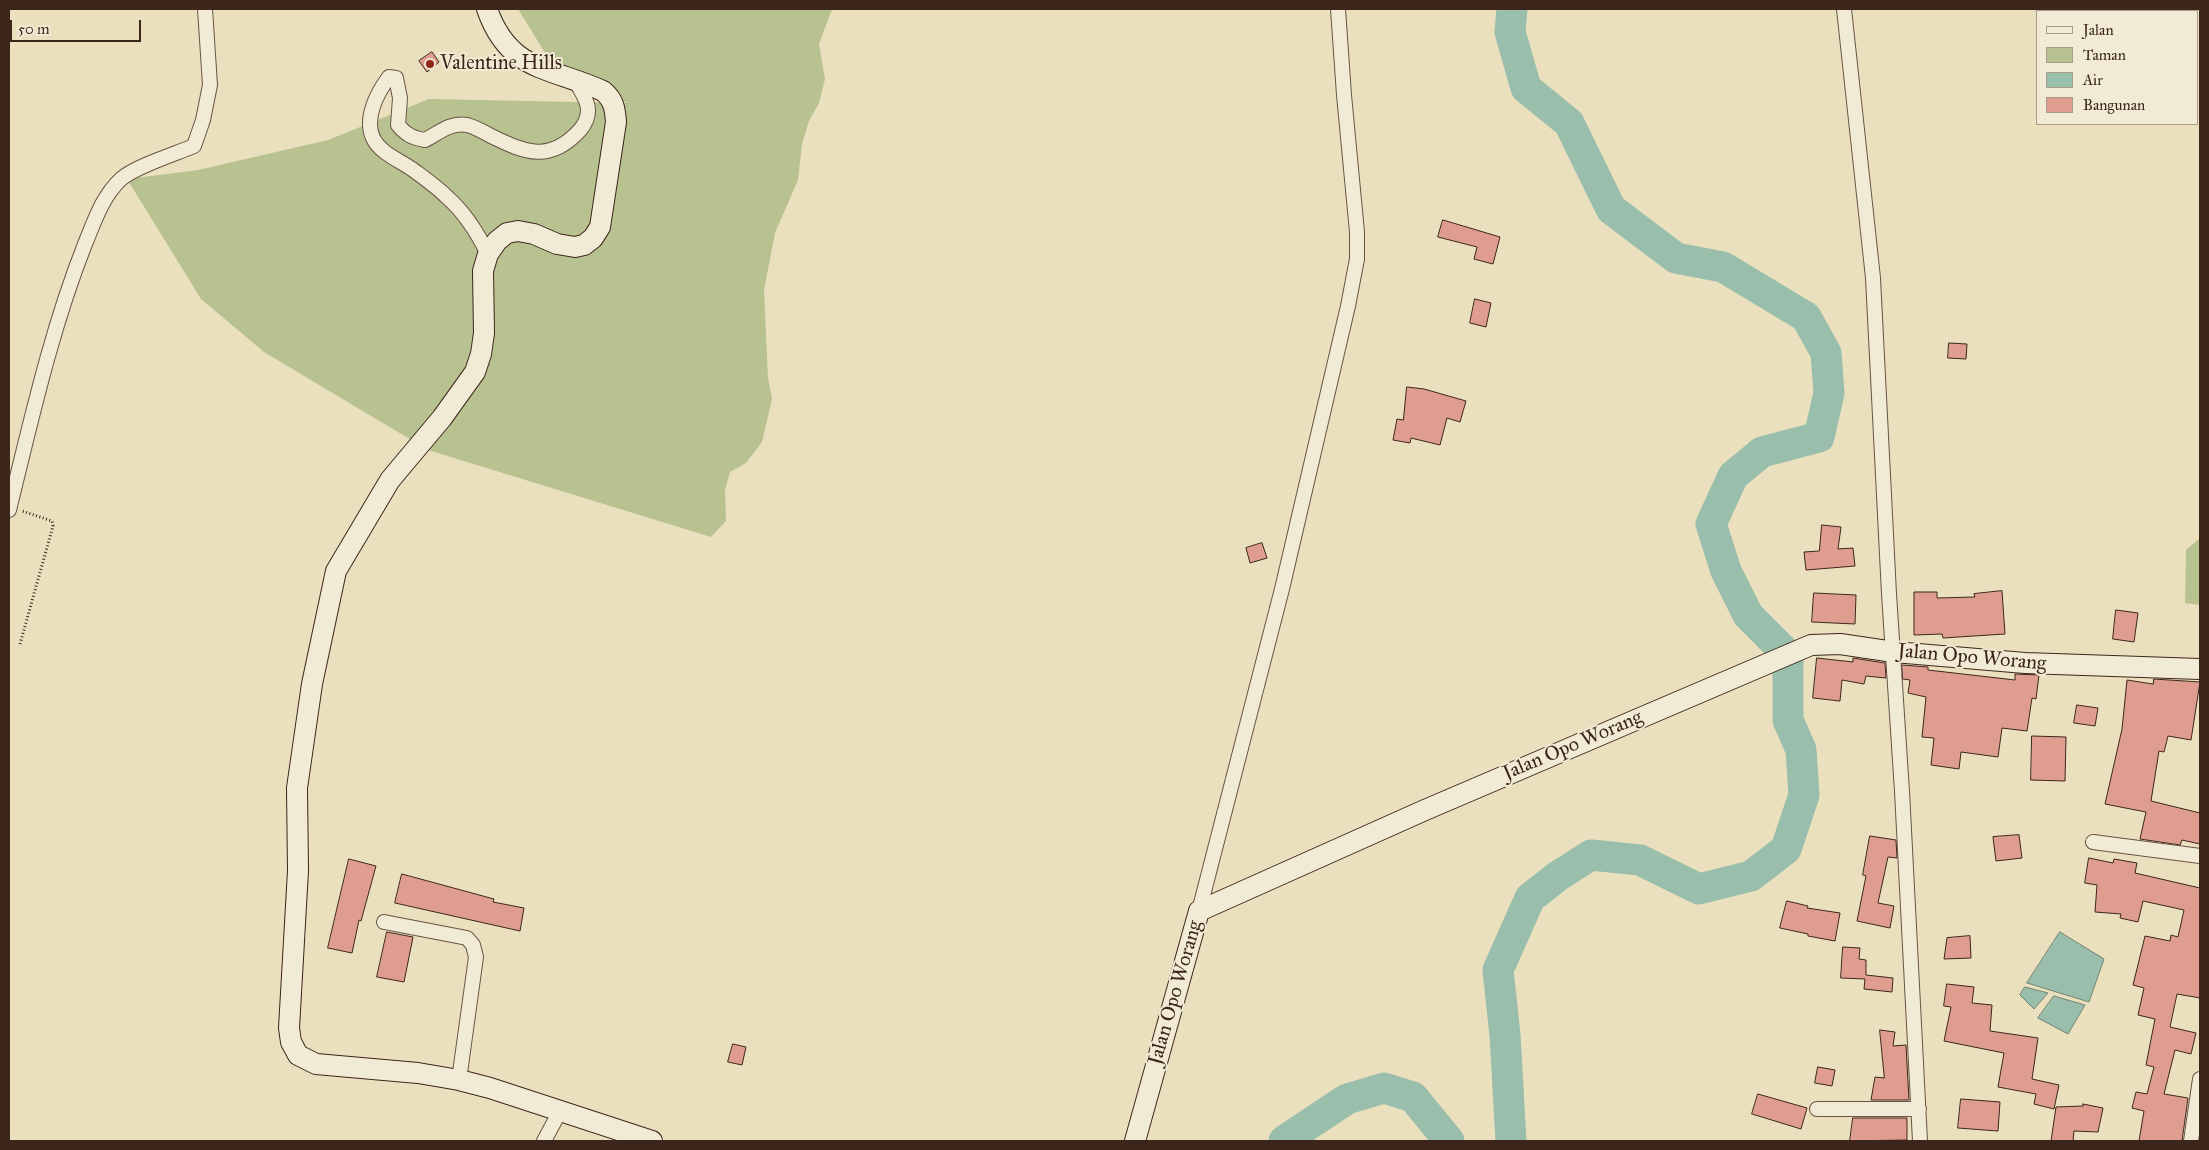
<!DOCTYPE html>
<html>
<head>
<meta charset="utf-8">
<style>
  body { margin:0 }
  #map { position:relative; width:2209px; height:1150px; overflow:hidden; background:#eae0be; font-family:"IM FELL Great Primer",serif }
  canvas { display:block }
  .frame { position:absolute; inset:0; border:10px solid #3c261b; pointer-events:none }
  .legend { position:absolute; left:2036px; top:10px; width:162px; height:115px; box-sizing:border-box; background:#f1ebd5; border:1px solid #a99c8b; margin:0; padding:6px 9px; list-style:none; font-size:15px; color:#3c261b }
  .legend li { display:flex; align-items:center; gap:10px; height:25px }
  .legend b { width:25px; border:1px solid #a99c8b }
  .scale { position:absolute; left:10px; top:20px; width:131px; height:22px; box-sizing:border-box; border:2px solid #3c261b; border-top:0; padding-left:6px; font-size:15px; line-height:18px; white-space:nowrap; color:#3c261b; -webkit-text-stroke:4px #f1ebd5; paint-order:stroke }
</style>
</head>
<body>
<div id="map">
<canvas width="2209" height="1150"></canvas>
<div class="frame"></div>
<ul class="legend">
<li><b style="height:6px;background:#f1ebd5"></b>Jalan</li>
<li><b style="height:14px;background:#b8c290"></b>Taman</li>
<li><b style="height:14px;background:#99beab"></b>Air</li>
<li><b style="height:14px;background:#df9d90"></b>Bangunan</li>
</ul>
<div class="scale">50 m</div>
</div>
<script>
const c = document.querySelector('canvas').getContext('2d');
c.lineJoin = 'round';
function paint(path, color) { c.fillStyle = color; c.fill(path, 'evenodd'); }
function stroke(path, color, width, dash) { c.strokeStyle = color; c.lineWidth = width; c.lineCap = dash ? 'butt' : 'round'; c.setLineDash(dash || []); c.stroke(path); }
function drawText(font, color, halo, rows, align = 'center') {
  c.font = font + ' "IM FELL Great Primer",serif'; c.lineWidth = 4; c.setLineDash([]); c.textBaseline = 'middle'; c.strokeStyle = halo; c.fillStyle = color; for (const [text, x, y, turn = 0] of rows) {
    c.save(); c.translate(x, y); c.rotate((+turn || 0) * Math.PI / 180); c.textAlign = isNaN(turn) ? turn : align; if (halo) c.strokeText(text, 0, 0); c.fillText(text, 0, 0); c.restore();
  }
}
const green = new Path2D(`
  M518,9H832L819,44L825,79L819,103L809,121L802,144L798,180L775,233L764,290L768,378L772,399L762,442L746,463L730,472L725,490L726,521L711,537L428,450L264,352L201,299L127,179L198,170L328,140L429,99L627,103L555,69Z
  M2200,538V605L2185,603L2186,550Z`);
const water = new Path2D(`
  M2060,932L2104,959L2089,1002L2027,983Z
  M2025,987L2048,993L2034,1009L2020,995Z
  M2054,996L2085,1005L2068,1034L2038,1018Z`);
const river = new Path2D(`
  M1284,1141L1347,1099L1384,1088L1413,1097L1449,1141
  M1511,1141L1505,1035L1498,970L1530,898L1558,876L1591,855L1640,860L1699,889L1751,876L1786,849L1804,795L1801,750L1788,720V655L1748,615L1726,571L1711,524L1733,476L1762,452L1819,437L1829,393L1826,353L1806,317L1723,267L1676,258L1611,209L1569,123L1526,88L1510,32L1512,9`);
const building = new Path2D(`
  M432,52L439,62L427,72L419,61Z
  M1443,220L1500,237L1493,264L1474,259L1477,247L1438,237Z
  M1475,299L1491,303L1486,327L1470,323Z
  M1949,343L1967,344L1966,359L1948,358Z
  M1407,387L1424,389L1466,401L1460,422L1447,418L1440,445L1411,438L1410,443L1393,440L1397,419L1403,420Z
  M1822,525L1841,527L1838,549L1853,548L1855,566L1806,570L1804,552L1819,551Z
  M1262,543L1267,558L1250,563L1246,548Z
  M2002,591L2005,634L1943,638L1942,634L1914,635V592H1937V598L1975,597L1974,594Z
  M1814,593L1856,595L1855,624L1812,622Z
  M2116,610L2138,613L2134,642L2113,639Z
  M1817,658L1853,662V658L1885,663L1886,678L1866,676L1864,684L1842,680L1840,701L1813,698Z
  M1902,665L1928,667V670L2015,680V674L2039,675L2036,699L2032,698L2027,731L2002,728L1998,757L1961,752L1959,769L1931,765L1934,738L1922,737L1926,697L1908,693L1910,680L1903,679Z
  M2154,679L2200,682L2191,740L2168,736L2164,752L2159,751L2151,801L2200,813V844L2182,840L2180,845L2140,839L2146,812L2105,804L2122,729L2127,680L2153,684Z
  M2077,705L2098,708L2095,726L2074,723Z
  M2032,736L2066,737L2065,781L2031,780Z
  M2019,835L2022,858L1996,861L1993,837Z
  M1870,836L1896,840L1897,858L1888,857L1878,903L1894,906L1890,928L1857,921L1866,876L1863,875Z
  M2089,858L2113,863L2114,859L2137,863L2135,873L2200,888V998L2177,994L2170,1027L2196,1033L2191,1054L2175,1050L2164,1094L2188,1098L2182,1141H2139L2144,1111L2132,1108L2136,1092L2147,1094L2154,1067L2146,1065L2155,1019L2138,1015L2144,988L2133,985L2145,936L2170,941L2171,935L2178,937L2184,910L2143,901L2138,922L2120,918L2121,914L2095,912L2097,885L2085,883Z
  M349,859L376,866L361,921L359,920L352,953L328,948Z
  M402,874L494,899L493,902L524,908L520,931L395,903Z
  M1787,901L1808,906L1807,908L1840,913L1835,941L1808,936V934L1780,928Z
  M387,932L413,937L404,982L377,977Z
  M1970,936L1971,958L1944,959L1947,938Z
  M1843,947L1860,948L1859,959L1866,960V975L1893,978L1892,992L1864,989L1865,979L1841,978Z
  M1947,984L1974,987L1972,1003L1992,1005L1990,1031L2038,1038L2032,1079L2059,1085L2054,1109L2034,1104L2036,1094L1998,1087L2004,1053L1944,1041L1951,1007L1944,1006Z
  M1880,1030L1895,1032L1893,1046L1906,1045L1909,1100H1871L1875,1077L1884,1078Z
  M733,1044L746,1047L742,1065L728,1062Z
  M1818,1067L1835,1070L1832,1086L1815,1083Z
  M1758,1094L1807,1108L1801,1129L1752,1114Z
  M1961,1099L2000,1102L1998,1131L1958,1128Z
  M2083,1104L2103,1108L2098,1132L2074,1131L2073,1141H2051L2056,1107L2083,1106Z
  M1853,1118H1907V1140L1850,1141Z`);
const path = new Path2D(`
  M20,644L53,526L52,521L22,511`);
const street = new Path2D(`
  M1844,9L1873,278L1889,594L1902,791L1920,1141
  M488,254C478,234 465,213 448,198C437,187 424,178 412,169C399,160 380,153 373,138C364,118 377,93 389,77L396,78L400,98L398,125C406,135 413,138 425,140C439,133 450,122 467,125C475,127 484,132 491,136C526,153 550,163 580,130C596,111 585,97 574,79
  M9,510C31,421 51,330 85,244C95,220 102,197 121,179C136,166 175,154 194,146L203,120L210,85L205,9
  M2093,842L2200,856
  M1199,911L1282,589L1348,306L1357,259V232L1344,95L1338,9
  M384,922L467,938L473,945L476,957L459,1080
  M1817,1109H1919
  M544,1141L560,1111
  M2191,1141L2200,1079`);
const secondary = new Path2D(`
  M487,9C509,72 550,67 603,91C614,100 615,109 616,122L600,227L593,238L584,245L575,247L557,244L534,234L518,231L507,233L497,241L488,254L483,271L484,333L481,354L475,372L442,418L390,480L336,571L312,684L297,788L298,871L289,1028L291,1042L298,1055L316,1064L418,1073L459,1080L490,1088L652,1141
  M1135,1141L1199,911L1425,810L1811,645L1840,644L1894,652L2025,663L2200,669`);
const markers = [
  [430,64,5,"#8f2418"]
];
const poiNames = [
  ["Valentine Hills",440,64]
];
const streetNames = [
  ["Jalan Opo Worang",1972,658,5],
  ["Jalan Opo Worang",1573,746,-23],
  ["Jalan Opo Worang",1176,993,-74]
];
paint(green, '#b8c290');
paint(water, '#99beab');
stroke(water, '#748171', 1);
stroke(river, '#99beab', 31);
paint(building, '#df9d90');
stroke(building, '#3c261b', 1);
stroke(street, '#685444', 16);
stroke(secondary, '#3c261b', 22);
stroke(path, '#3c261b', 3, [1, 2.5]);
stroke(street, '#f1ebd5', 14);
stroke(secondary, '#f1ebd5', 20);
for (const [x, y, r, color] of markers) { const dot = new Path2D(); dot.arc(x, y, r, 0, 2 * Math.PI); c.fillStyle = color; c.fill(dot); stroke(dot, '#f1ebd5', 2); }
drawText('20px', '#3c261b', '#f1ebd5', poiNames, 'left');
drawText('20px', '#3c261b', '#f1ebd5', streetNames);
</script>
</body>
</html>
